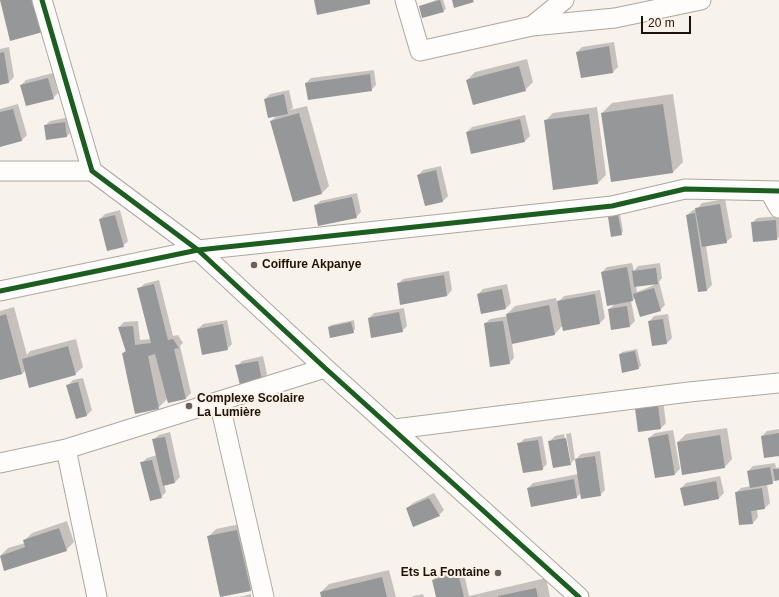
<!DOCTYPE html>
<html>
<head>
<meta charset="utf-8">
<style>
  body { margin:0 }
  #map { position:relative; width:779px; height:597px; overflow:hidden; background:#f8f2ec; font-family:Arial,sans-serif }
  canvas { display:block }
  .scale { position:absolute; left:641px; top:16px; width:50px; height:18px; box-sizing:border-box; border:2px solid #1d130a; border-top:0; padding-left:5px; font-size:12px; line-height:14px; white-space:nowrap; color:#1d130a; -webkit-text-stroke:3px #fdf2e7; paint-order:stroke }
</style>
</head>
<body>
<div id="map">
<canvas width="779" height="597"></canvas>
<div class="scale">20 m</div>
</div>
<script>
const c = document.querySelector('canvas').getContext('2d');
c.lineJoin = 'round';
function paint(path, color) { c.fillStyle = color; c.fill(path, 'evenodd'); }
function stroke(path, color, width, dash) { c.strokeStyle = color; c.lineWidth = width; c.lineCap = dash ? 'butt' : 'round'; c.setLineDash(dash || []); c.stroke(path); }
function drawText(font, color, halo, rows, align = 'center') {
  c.font = font + ' Arial,sans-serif'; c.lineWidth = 4; c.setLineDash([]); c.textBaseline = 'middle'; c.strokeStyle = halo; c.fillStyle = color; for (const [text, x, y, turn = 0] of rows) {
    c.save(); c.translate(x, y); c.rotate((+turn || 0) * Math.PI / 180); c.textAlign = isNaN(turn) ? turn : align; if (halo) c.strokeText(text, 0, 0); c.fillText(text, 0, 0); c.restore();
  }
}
const shadow = new Path2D(`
  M436,0H443L446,9L443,11L420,6Z
  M614,42L618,67L613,72L577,52L582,47Z
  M9,47L14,77L9,82L0,84V49Z
  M527,59L533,82L525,90L467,80L475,72Z
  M374,70L376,85L371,90L306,83L311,78Z
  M53,73L58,93L53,98L21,85L26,80Z
  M289,90L293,108L290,110L307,106L329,186L321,194L271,121L277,115L265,99L270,94Z
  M673,94L683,162L673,172L602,113L612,103Z
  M18,104L27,135L22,140L0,146V109Z
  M597,107L606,175L598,183L554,189L545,121L553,113Z
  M525,115L530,136L525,141L467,132L472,127Z
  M70,117L72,131L67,136L47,139L45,126L50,121Z
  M441,166L448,196L443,201L426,205L418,175L423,170Z
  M357,193L361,212L356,217L315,206L320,201Z
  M725,199L732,237L726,242L706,246L712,285L707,290L699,291L687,215L693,210L697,209L702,203Z
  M120,210L128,241L123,246L100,219L105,214Z
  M620,214L623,231L621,234L609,218L611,215Z
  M779,216V237L777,239L752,223L757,218Z
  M632,263L634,271L638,266L660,263L662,278L659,282L665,305L660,310L635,298L631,301L635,321L630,326L609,309L615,304L602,272L607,267ZM654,284V285L637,292L636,286Z
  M449,271L452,290L447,296L401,304L398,284L403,279Z
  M159,280L173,336L178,335L183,343L180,346L191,393L186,398L168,402L167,399L158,408L123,353L126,350L119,327L124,322L138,321L140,340L151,339L139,289L144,284Z
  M507,284L511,303L506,308L478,294L483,289Z
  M600,290L605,318L600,323L564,330L563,325L555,334L512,343L514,358L509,363L485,324L490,319L508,316L507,314L515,306L556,298L557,303L564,296Z
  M14,307L27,355L30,351L76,339L83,367L75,374L26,370L22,374L0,379V311Z
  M404,308L407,326L402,331L369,318L374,313Z
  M668,314L672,338L667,343L653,345L649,322L654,316Z
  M227,320L232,344L227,349L198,329L203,324Z
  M354,320L355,329L353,332L329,327L331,325Z
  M637,349L641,366L638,368L620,355L622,352Z
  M263,356L267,374L262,380L237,366L242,361Z
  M83,378L92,410L87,415L77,418L67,386L73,380Z
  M663,400L666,423L661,428L639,431L641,403Z
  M727,428L732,459L725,467L678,442L686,434Z
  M779,429V455L762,436L767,431Z
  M673,430L680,469L675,474L649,438L655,433Z
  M170,432L180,477L175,482L164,484L166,492L161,497L142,463L147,458L157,455L153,440L159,435Z
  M571,433L575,459L570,464L550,441L555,436L564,434L569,462H571L566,434Z
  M542,436L547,464L542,469L519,444L524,439Z
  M600,451L605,490L600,495L581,493L577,497L528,488L533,483L578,474L576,459L581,454Z
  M775,463L776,468L779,467V479L767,484L770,503L765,508L757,509L758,517L753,523L736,493L741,488L751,486L748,471L753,466Z
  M720,476L724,493L719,498L681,488L686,483Z
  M434,493L444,510L439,515L407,508L413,503Z
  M67,521L74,542L66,550L0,556L8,548L25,543L24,541L32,533Z
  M245,523L258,582L250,590L208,537L216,529Z
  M463,569L469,596L546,578L550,597H437L433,580L438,575Z
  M389,570L396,597H322L321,592L329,584Z
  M251,594V597H239Z
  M423,594L424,597H412L413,596Z`);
const building = new Path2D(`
  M0,0H34L43,32L10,41Z
  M314,0H370V4L317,15Z
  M440,0L444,12L422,18L419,6Z
  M452,0H473L474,2L454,8Z
  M609,46L613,73L581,78L576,52Z
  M4,52L9,83L0,85V53Z
  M519,66L526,91L473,105L466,80Z
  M370,74L372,91L308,100L305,83Z
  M48,78L54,99L26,106L20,85Z
  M284,94L288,114L268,118L264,99Z
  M663,104L673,173L611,182L601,113Z
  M13,109L22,141L0,147V112Z
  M299,113L322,194L293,202L270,121Z
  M589,114L598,184L553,190L544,120Z
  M520,119L525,142L471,154L466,132Z
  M65,122L67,137L46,140L44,125Z
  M436,170L443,202L425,206L417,175Z
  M352,197L357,218L318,226L314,205Z
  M720,204L727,243L702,247L695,208Z
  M695,213L707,291L698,292L686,215Z
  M115,215L124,247L107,251L99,219Z
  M618,215L622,235L611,237L608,217Z
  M776,220L777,240L753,242L751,222Z
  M627,267L633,301L607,306L601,272Z
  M656,268L658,284L634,287L632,271Z
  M444,275L447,296L400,305L397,283Z
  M154,284L168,340L173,339L179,348L174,349L186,399L168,403L155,354L148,356L159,409L135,414L122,353L126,352L118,327L133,326L135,345L151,343L137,288Z
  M654,288L661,311L640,317L633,294Z
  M502,289L506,309L481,314L477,294Z
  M595,294L600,324L563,331L557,301Z
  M549,305L555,335L512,344L506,314Z
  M627,306L630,327L611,330L608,309Z
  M399,312L403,332L371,338L368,318Z
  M6,314L22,374L0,380V316Z
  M663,319L667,344L652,346L648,321Z
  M503,321L510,364L490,367L484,323Z
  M351,322L354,333L330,338L328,327Z
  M223,324L228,350L202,355L197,329Z
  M68,346L76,375L29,388L22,359Z
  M635,351L639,369L622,373L619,354Z
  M258,361L262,380L240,385L235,365Z
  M78,382L87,416L76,419L66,385Z
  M658,405L661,429L638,432L635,408Z
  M779,433V456L764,458L761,436Z
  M668,434L675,475L655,478L648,438Z
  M720,435L725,468L682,475L677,442Z
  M165,437L175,483L163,486L152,439Z
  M566,438L571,465L553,468L548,441Z
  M538,440L543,470L523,473L517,443Z
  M595,456L601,496L581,499L575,459Z
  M152,460L162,498L150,501L140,462Z
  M770,467L773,484L750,488L747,471Z
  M773,469H779V480L775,481Z
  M574,479L577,498L531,507L527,488Z
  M716,481L719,499L684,506L680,488Z
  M762,488L765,509L751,511L753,524L739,525L735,492Z
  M429,498L440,516L413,527L406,508Z
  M59,528L67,551L4,571L0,556L25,547L23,540Z
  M237,530L251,591L220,597L207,536Z
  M458,573L464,597H436L432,580Z
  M382,577L387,597H321L320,592Z
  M536,588L538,597H498V596Z`);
const minor = new Path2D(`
  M42,0L92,171L198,250L325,368L579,597
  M405,0L420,51L532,26L615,18L701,0
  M532,26L564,0
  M0,171H92
  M770,192L779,208
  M0,291L198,250L612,206L685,189L779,191
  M219,401L264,597
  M395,429L689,392L779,383
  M66,449L97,597
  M0,463L66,449L325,368`);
const cycleway = new Path2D(`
  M42,0L92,171L198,250L325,368L579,597
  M0,291L198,250L612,206L685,189L779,191`);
const markers = [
  [254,265,4,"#6a6159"],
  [189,406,4,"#6a6159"],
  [498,573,4,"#6a6159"]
];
const poiNames = [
  ["Coiffure Akpanye",262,265],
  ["Complexe Scolaire",197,399],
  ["La Lumière",197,413],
  ["Ets La Fontaine",490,573,"right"]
];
paint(shadow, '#0003');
paint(building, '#969799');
stroke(minor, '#aea7a0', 21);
stroke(minor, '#fefdfc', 19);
stroke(cycleway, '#1b5e20', 5);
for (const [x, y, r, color] of markers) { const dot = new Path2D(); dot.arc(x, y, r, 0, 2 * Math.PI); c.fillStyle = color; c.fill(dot); stroke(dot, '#fdf2e7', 1.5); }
drawText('bold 12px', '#1d130a', '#fdf2e7', poiNames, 'left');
</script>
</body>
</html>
